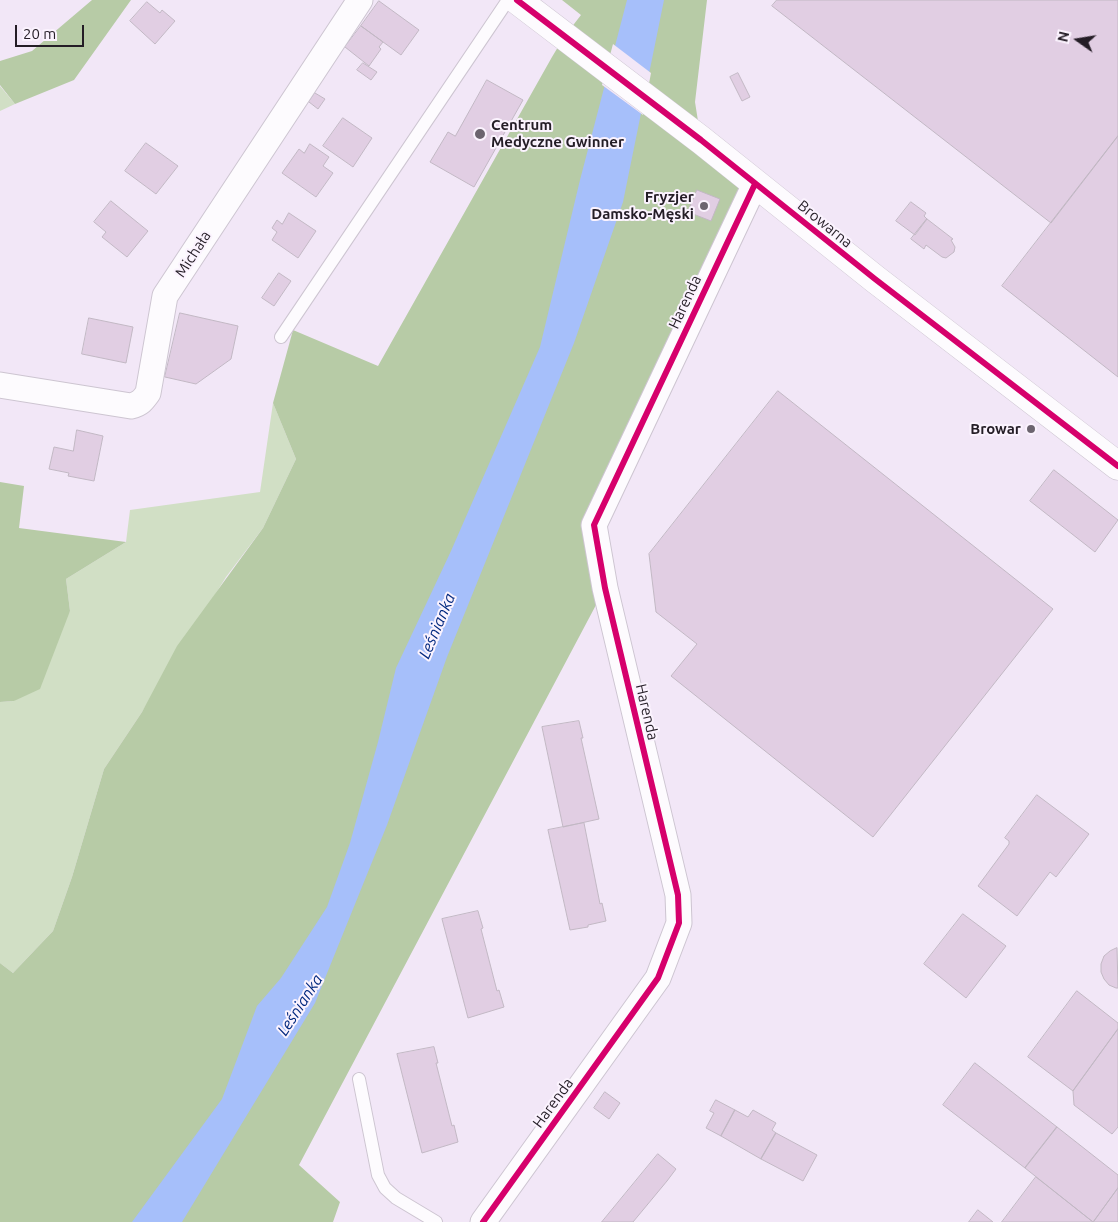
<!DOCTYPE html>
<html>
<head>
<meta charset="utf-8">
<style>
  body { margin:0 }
  #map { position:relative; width:1118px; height:1222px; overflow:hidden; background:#f2e7f7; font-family:Ubuntu,sans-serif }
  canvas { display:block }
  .north { position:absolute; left:1053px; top:15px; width:50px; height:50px; -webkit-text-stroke:4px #fbf3fe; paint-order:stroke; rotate:283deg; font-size:14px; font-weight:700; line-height:20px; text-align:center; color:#241d26 }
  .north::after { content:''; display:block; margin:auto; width:18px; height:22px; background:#241d26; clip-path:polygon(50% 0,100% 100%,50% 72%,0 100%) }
  .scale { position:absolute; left:15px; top:25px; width:69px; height:22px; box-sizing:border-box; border:2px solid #241d26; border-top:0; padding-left:6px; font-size:15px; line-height:18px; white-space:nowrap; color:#241d26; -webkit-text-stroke:4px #fbf3fe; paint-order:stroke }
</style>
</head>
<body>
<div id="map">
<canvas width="1118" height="1222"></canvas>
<div class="north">N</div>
<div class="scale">20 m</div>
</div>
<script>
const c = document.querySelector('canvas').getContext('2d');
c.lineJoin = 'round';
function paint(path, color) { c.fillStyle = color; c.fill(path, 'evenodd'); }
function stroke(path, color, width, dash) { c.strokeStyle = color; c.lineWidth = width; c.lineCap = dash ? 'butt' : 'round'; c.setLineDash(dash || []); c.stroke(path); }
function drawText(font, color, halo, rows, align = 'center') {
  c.font = font + ' Ubuntu,sans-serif'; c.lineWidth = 4; c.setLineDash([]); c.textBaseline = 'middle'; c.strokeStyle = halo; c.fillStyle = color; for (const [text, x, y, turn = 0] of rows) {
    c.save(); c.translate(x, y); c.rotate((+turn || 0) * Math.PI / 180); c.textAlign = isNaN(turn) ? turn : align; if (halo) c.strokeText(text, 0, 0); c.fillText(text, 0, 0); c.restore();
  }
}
const green = new Path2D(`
  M0,86L15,104L0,111Z
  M273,403L296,459L263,528L226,577L142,712L104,769L72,877L53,931L13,973L0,963V702L14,701L70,611L66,579L126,542L130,510L260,492Z`);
const forest = new Path2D(`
  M92,0H131L74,80L15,104L0,85V61L32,51Z
  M562,0H707L695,102L701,140L755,184L594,525L605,588L299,1165L340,1202L333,1222H0V963L13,973L53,931L72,877L104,769L142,712L177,646L263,528L296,459L273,403L293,330L378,366L552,57L564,37L581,15Z
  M0,482L24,486L19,528L126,542L66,579L70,611L40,689L14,701L0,702Z`);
const water = new Path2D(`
  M627,0H664L623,202L574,343L447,657L387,825L315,1003L182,1222H132L222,1099L257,1006L281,978L327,907L350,843L378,742L396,668L451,551L540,347L580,180Z`);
const pier = new Path2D(`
  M613,44L651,73L643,115L602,85Z`);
const building = new Path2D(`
  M777,0H1118V136L1051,223L772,6Z
  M379,1L419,30L401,55L361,26Z
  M147,2L160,13L162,10L175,21L155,44L130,21Z
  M361,26L383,42L379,47L381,49L369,66L345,47Z
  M363,63L377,72L371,80L357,70Z
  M738,73L750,97L742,101L730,77Z
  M487,80L523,100L474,187L430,162L448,132L455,136Z
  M315,93L325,99L318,109L309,102Z
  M343,118L372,138L353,167L323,146Z
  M1118,136V377L1002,286Z
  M146,143L178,166L156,194L125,171Z
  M310,144L329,157L323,166L333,173L316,197L282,173L299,149L304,153Z
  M697,190L720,199L711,221L688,212Z
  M111,201L148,231L127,257L102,237L106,232L94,222Z
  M911,202L926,213L924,216L927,219L915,235L896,221Z
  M289,213L316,231L298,258L272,240L277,232L272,228L277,220L282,224Z
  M927,219L953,239L951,240L955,247L954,252L946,258L942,257L926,245L924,249L911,239Z
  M279,273L291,281L274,306L262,298Z
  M180,313L238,326L231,359L196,384L165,377Z
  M89,318L133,327L126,363L82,354Z
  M778,391L1053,609L873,837L671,676L697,644L656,612L649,554Z
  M77,430L103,436L94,481L68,476L69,473L49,469L54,447L73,451Z
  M1054,470L1118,520L1095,552L1030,501Z
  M579,721L583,738H581L599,819L563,827L542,727Z
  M1037,795L1089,834L1056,877L1050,872L1017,916L978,886L1009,844V841L1005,838Z
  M584,823L600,904L602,903L606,921L588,925V927L570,930L548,830Z
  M478,911L483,928L481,929L497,991L499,990L504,1007L468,1018L442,919Z
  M963,914L1006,946L966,998L924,964Z
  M1117,948L1118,988H1116L1109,985L1104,979L1101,972V964L1104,956L1110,951Z
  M1077,991L1118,1023V1029L1073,1091L1028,1057Z
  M1118,1029V1127L1112,1134L1074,1105L1073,1091Z
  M434,1047L438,1063H436L452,1126L454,1125L458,1142L422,1153L397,1054Z
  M975,1063L1057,1127L1025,1168L943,1105Z
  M605,1092L620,1103L609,1119L594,1108Z
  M716,1100L735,1110L721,1136L706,1128L714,1113L710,1111Z
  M735,1110L748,1117L753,1110L776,1123L772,1130L776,1133L761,1159L721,1136Z
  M1057,1127L1118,1175V1188L1093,1222L1025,1168Z
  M776,1133L817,1155L803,1181L761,1159Z
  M658,1154L676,1169L667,1181L633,1222H602Z
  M1036,1177L1093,1222H1002Z
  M1118,1188V1222H1092H1093Z
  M978,1210L993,1222H969Z`);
const service = new Path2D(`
  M281,337L508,0
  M359,1079L378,1175L385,1188L396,1198L436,1222`);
const minor = new Path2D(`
  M0,385L131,406C140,404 143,400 148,393L165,296L360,0
  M483,1222L658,978L679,923L678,895L605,588L594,525L755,184`);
const tertiary = new Path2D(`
  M517,0L701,140L875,279L1118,466`);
const cycleway = new Path2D(`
  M517,0L701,140L875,279L1118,466
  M483,1222L658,978L679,923L678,895L605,588L594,525L755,184`);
const markers = [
  [480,134,6,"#6c646f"],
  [704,206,5,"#6c646f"],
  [1031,429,5,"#6c646f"]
];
const poiNames = [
  ["Centrum",491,125,"left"],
  ["Medyczne Gwinner",491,142,"left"],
  ["Fryzjer",694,197],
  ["Damsko-Męski",694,214],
  ["Browar",1021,429]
];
const streetNames = [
  ["Browarna",825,224,39],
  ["Michała",193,254,-57],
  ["Harenda",685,302,-65],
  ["Harenda",647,712,77],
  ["Harenda",553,1103,-54]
];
const waterNames = [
  ["Leśnianka",437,626,-67],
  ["Leśnianka",300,1005,-57]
];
paint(green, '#d1dfc5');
paint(forest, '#b7cba6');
paint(water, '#a6bffa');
paint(pier, '#f2e7f7');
paint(building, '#e1cee3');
stroke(building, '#c2b8c4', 1);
stroke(service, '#cdc5d1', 14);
stroke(minor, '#cdc5d1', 27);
stroke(tertiary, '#cdc5d1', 29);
stroke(service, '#fdfbfe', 12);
stroke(minor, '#fdfbfe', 25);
stroke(tertiary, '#fdfbfe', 28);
stroke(cycleway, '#d6006c', 6);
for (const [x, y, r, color] of markers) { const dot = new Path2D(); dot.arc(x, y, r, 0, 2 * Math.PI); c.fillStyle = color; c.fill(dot); stroke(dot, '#fbf3fe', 2); }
drawText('bold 15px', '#241d26', '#fbf3fe', poiNames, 'right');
drawText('15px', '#241d26', '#fbf3fe', streetNames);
drawText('italic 16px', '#03297f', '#fbf3fe', waterNames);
</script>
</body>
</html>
